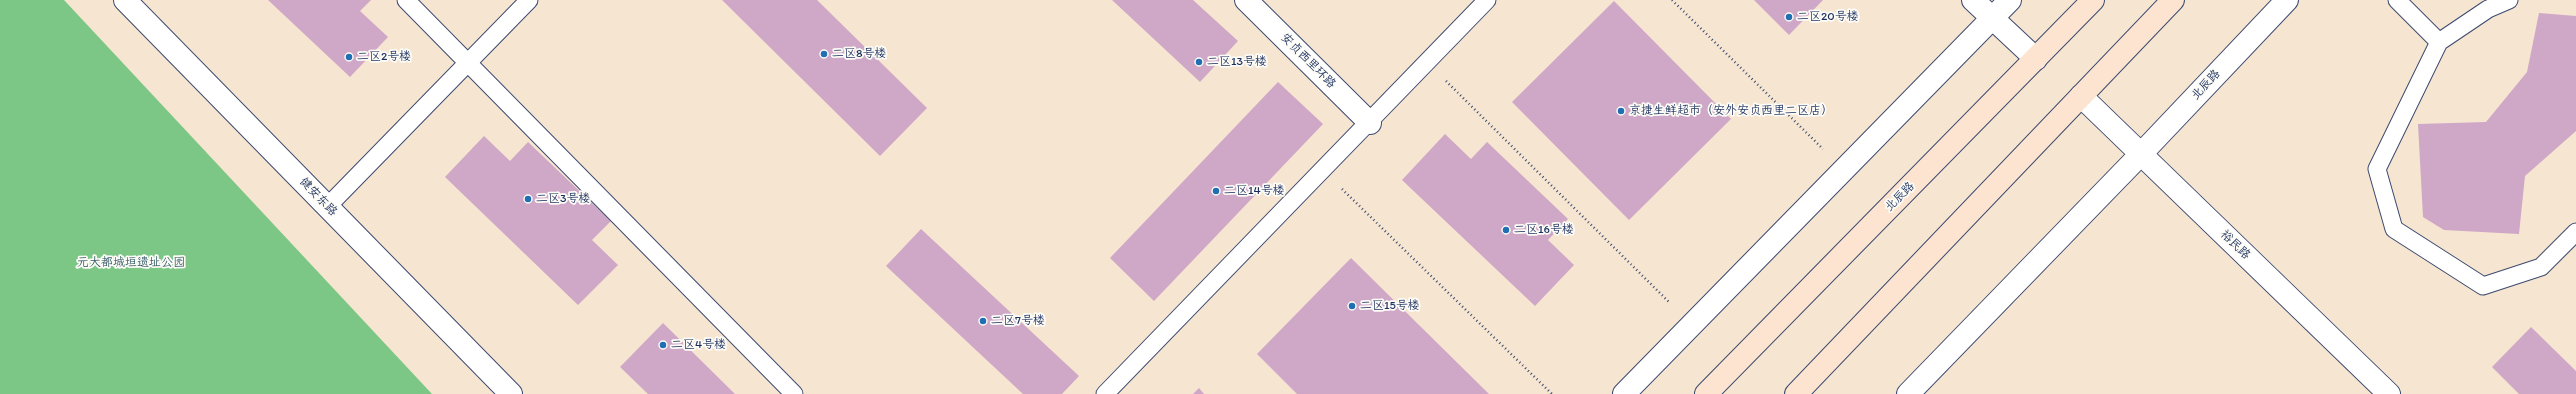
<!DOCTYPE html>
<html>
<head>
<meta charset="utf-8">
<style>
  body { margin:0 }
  canvas { display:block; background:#f6e5d0 }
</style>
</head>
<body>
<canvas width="2576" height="394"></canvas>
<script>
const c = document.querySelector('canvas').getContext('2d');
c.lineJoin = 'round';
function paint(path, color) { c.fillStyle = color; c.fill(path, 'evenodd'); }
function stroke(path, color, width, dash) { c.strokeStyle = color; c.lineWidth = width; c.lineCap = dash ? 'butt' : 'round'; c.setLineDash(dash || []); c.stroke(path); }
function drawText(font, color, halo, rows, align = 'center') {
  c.font = font + ' Itim,"LXGW WenKai TC",sans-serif'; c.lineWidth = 3.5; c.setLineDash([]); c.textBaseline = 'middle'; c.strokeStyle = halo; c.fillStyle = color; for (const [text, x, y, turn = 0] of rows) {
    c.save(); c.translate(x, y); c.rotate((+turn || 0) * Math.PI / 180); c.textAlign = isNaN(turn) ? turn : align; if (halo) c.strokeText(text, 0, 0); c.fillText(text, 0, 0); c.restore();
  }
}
const green = new Path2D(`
  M0,0H64L432,394H0Z`);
const building = new Path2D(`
  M268,0H371L360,11L388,37L350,77Z
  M722,0H817L927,108L880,156Z
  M1112,0H1193L1238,41L1200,82Z
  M1754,0H1823L1789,35Z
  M1614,1L1731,119L1629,220L1512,102Z
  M2539,13L2576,16V131L2525,176L2519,234L2444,230L2423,217L2418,124L2486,122L2527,72Z
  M1278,82L1323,124L1154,301L1110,258Z
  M1445,134L1471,159L1487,142L1568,219L1548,240L1574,265L1535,306L1402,180Z
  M484,136L510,161L528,142L611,221L592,240L618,265L578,305L445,177Z
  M921,229L1079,376L1062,394H1023L886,266Z
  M1351,258L1489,394H1297L1257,354Z
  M663,323L735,394H648L620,367Z
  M2531,327L2576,371V394H2519L2492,367Z
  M1199,388L1204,394H1193Z`);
const path = new Path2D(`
  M1672,0L1823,149
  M1446,81L1670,303
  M1342,189L1552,394`);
const service = new Path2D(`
  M406,0L794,394
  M2397,0L2439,42
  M2509,0L2488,9L2439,42L2377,169L2394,229L2483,286L2541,267L2576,232
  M327,207L529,0
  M1105,394L1487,0`);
const minor = new Path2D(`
  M125,0L511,394
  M1246,0L1370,123
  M1973,0L2036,59`);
const tertiary = new Path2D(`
  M2081,96L2389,394
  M1624,394L2010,0
  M1908,394L2141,154L2287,0`);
const secondary = new Path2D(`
  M1706,394L2093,0
  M1796,394L2173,0`);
const markers = [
  [1789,17,4,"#1f6fb2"],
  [824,54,4,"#1f6fb2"],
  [349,57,4,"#1f6fb2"],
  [1199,62,4,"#1f6fb2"],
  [1621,111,4,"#1f6fb2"],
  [1216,191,4,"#1f6fb2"],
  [528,199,4,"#1f6fb2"],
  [1506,230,4,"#1f6fb2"],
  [1352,306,4,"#1f6fb2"],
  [983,321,4,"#1f6fb2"],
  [663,345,4,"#1f6fb2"]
];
const poiNames = [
  ["二区20号楼",1797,17],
  ["二区8号楼",832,54],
  ["二区2号楼",357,57],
  ["二区13号楼",1207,62],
  ["京捷生鲜超市（安外安贞西里二区店）",1629,111],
  ["二区14号楼",1224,191],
  ["二区3号楼",536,199],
  ["二区16号楼",1514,230],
  ["二区15号楼",1360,306],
  ["二区7号楼",991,321],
  ["二区4号楼",671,345]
];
const streetNames = [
  ["安贞西里环路",1308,61,45],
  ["北辰路",2206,85,-47],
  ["健安东路",318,197,46],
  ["北辰路",1900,197,-45],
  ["裕民路",2235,245,44]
];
const parkNames = [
  ["元大都城垣遗址公园",131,263]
];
paint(green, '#7cc786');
paint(building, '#cfa7c7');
stroke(service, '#3c4a6f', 19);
stroke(minor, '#3c4a6f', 24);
stroke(tertiary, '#3c4a6f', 24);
stroke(secondary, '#3c4a6f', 24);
stroke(path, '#3c4a6f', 2.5, [1, 3]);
stroke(service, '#fff', 17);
stroke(minor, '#fff', 22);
stroke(tertiary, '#fff', 22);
stroke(secondary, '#fde4d1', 22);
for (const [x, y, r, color] of markers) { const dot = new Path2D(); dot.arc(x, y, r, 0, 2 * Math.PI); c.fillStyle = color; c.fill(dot); stroke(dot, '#fdfcf7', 1.5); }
drawText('12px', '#1b2f5e', '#fdfcf7', poiNames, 'left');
drawText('12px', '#1b2f5e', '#fdfcf7', streetNames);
drawText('12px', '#385d6a', '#fdfcf7', parkNames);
</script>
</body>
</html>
